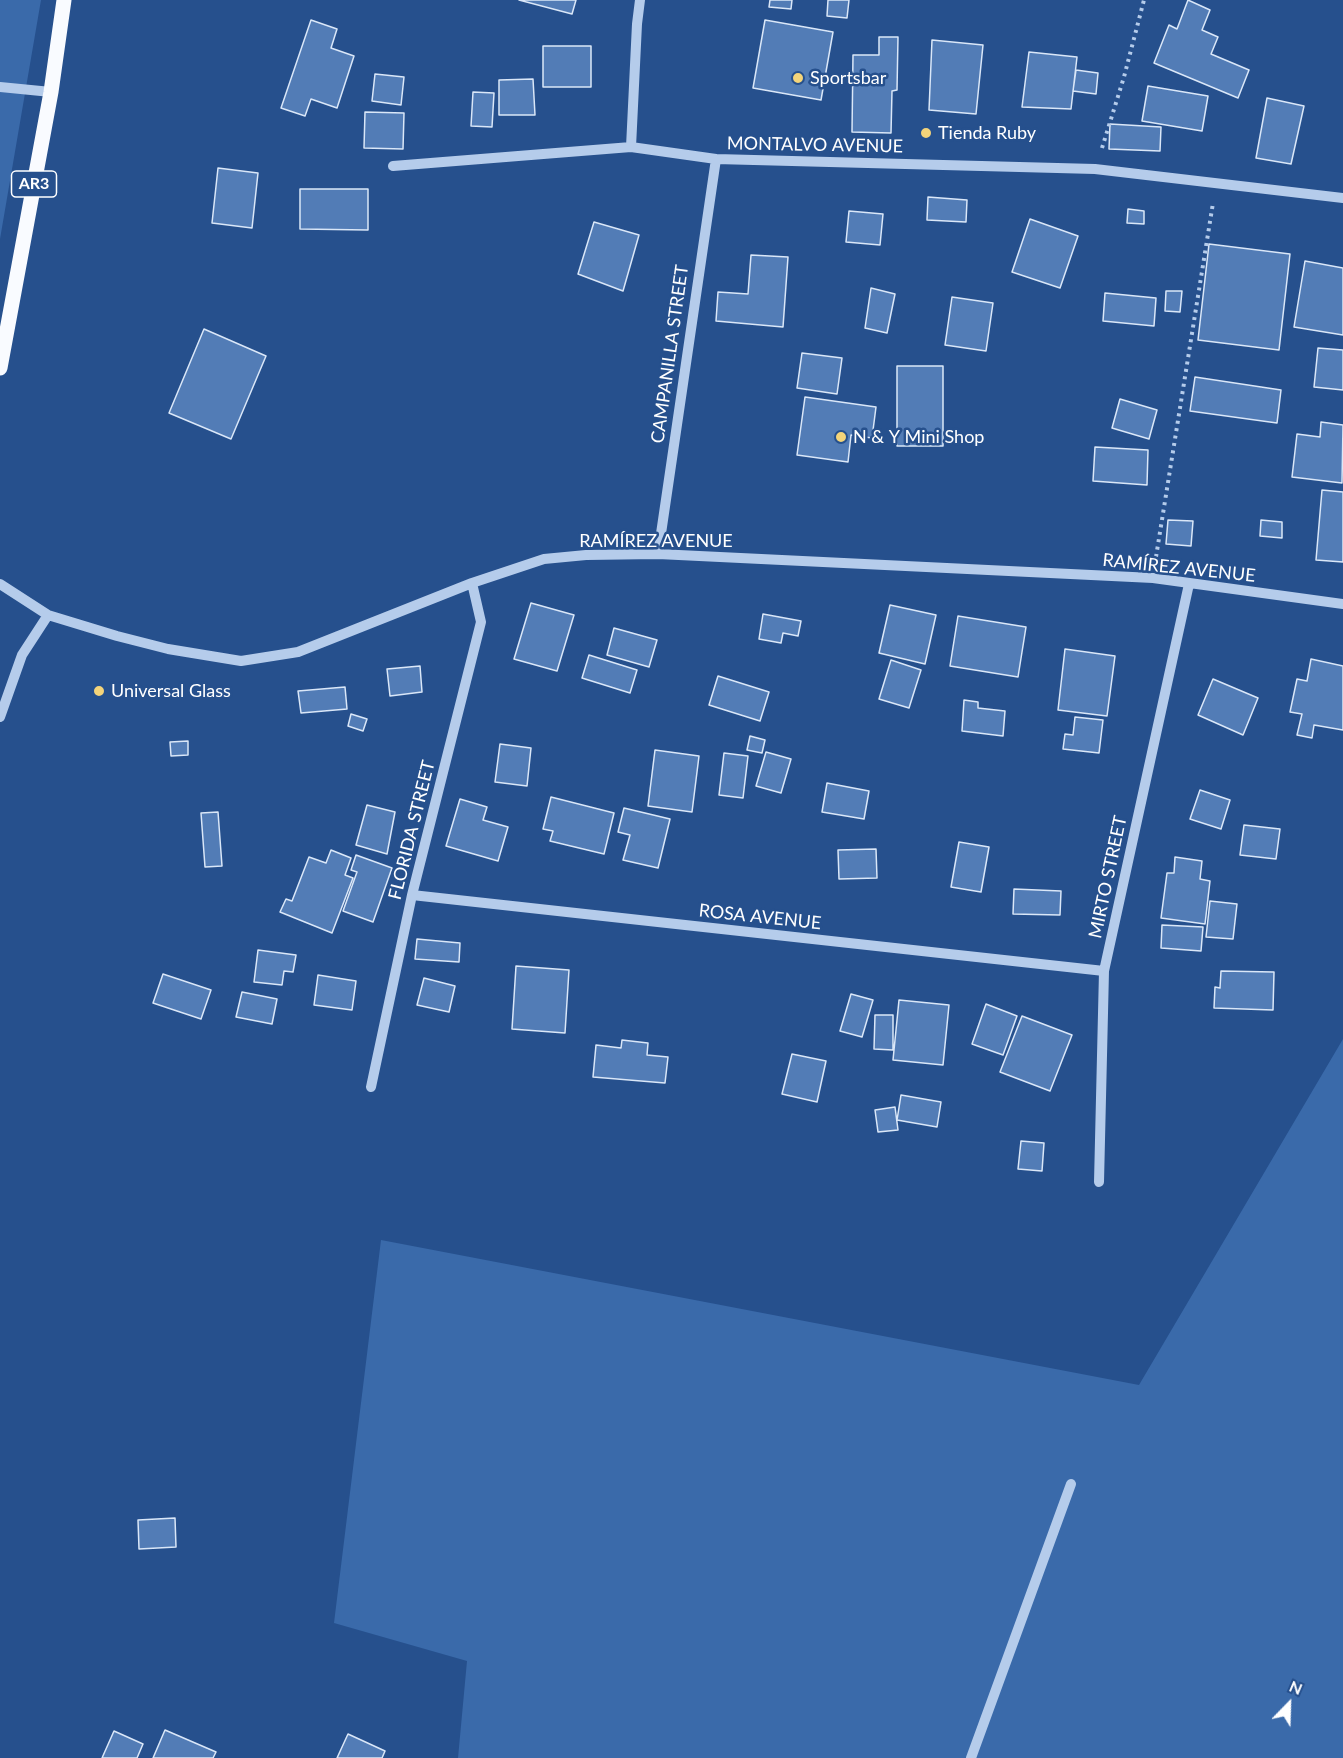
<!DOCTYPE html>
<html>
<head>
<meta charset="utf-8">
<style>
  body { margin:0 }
  #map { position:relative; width:1343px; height:1758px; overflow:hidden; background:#26508d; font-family:Lato,sans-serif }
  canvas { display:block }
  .north { position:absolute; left:1259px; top:1674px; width:60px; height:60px; -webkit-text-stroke:4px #26508d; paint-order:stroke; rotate:23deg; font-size:16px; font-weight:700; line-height:24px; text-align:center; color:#fff }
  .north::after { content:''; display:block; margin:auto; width:21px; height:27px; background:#fff; clip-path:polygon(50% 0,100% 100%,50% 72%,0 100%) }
</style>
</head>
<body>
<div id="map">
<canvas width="1343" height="1758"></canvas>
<div class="north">N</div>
</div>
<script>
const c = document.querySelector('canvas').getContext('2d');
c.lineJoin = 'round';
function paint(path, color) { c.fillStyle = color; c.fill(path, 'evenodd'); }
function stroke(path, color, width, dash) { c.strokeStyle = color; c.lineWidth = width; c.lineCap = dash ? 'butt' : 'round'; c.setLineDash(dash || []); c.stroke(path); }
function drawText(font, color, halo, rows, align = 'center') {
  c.font = font + ' Lato,sans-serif'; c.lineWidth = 5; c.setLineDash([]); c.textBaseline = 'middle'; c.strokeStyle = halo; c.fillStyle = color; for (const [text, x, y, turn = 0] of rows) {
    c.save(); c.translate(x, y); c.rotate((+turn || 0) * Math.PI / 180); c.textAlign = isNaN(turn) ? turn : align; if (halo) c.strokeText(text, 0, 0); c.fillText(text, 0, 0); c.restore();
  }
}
const green = new Path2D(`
  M0,0H41L0,239Z
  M1343,1039V1758H458L467,1661L334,1623L381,1240L1139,1385Z`);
const building = new Path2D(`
  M519,0H576L572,14Z
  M770,0H792L791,9L769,7Z
  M828,0H849L847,18L827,16Z
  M1188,0L1210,10L1202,30L1218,37L1211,54L1249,70L1238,98L1154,63L1169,25L1177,29Z
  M311,20L337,29L331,48L354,56L337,108L311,99L305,116L281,108Z
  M765,20L833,32L821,100L753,88Z
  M879,37H898L897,90L892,91L891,133L852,132L853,55H879Z
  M932,40L983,45L976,114L929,110Z
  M543,46H591V87H543Z
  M1029,52L1077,57L1071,109L1022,107Z
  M1076,70L1098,73L1096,94L1073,91Z
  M375,74L404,77L401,105L372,101Z
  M533,79L535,115H499V80Z
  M1148,86L1208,96L1202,131L1142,121Z
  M473,92L494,93L492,127L471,126Z
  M1267,98L1304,106L1291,164L1256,158Z
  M365,112L404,113L403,149L364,148Z
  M1110,124L1161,127L1160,151L1109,149Z
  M218,168L258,173L252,228L212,223Z
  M300,189H368V230L300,229Z
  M928,197L967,200L966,222L927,220Z
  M1128,209L1144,211V224L1127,223Z
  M849,211L883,214L880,245L846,242Z
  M1030,219L1078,236L1060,288L1012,272Z
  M594,222L639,235L623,291L578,274Z
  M1209,244L1290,254L1279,350L1198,340Z
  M751,255L788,257L783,327L716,321L718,292L748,294Z
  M1305,261L1343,268V335L1294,327Z
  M871,288L895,294L887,333L865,328Z
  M1166,291H1182L1180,312L1165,311Z
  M1105,293L1156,298L1154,326L1103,321Z
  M952,297L993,303L986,351L945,345Z
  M204,329L266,356L231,439L169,413Z
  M1318,348L1343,350V390L1314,387Z
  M802,353L842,358L837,394L797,388Z
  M897,366H943V446H897Z
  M1195,377L1281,390L1277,423L1190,411Z
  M805,397L876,407L872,438L851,435L848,462L797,455Z
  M1120,399L1157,410L1149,439L1112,428Z
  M1321,422L1343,425L1342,483L1292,477L1297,434L1320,437Z
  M1095,447L1148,450L1147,485L1093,481Z
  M1322,490L1343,492V562L1316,560Z
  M1168,520L1193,521L1191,546L1166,544Z
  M1261,520L1282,522V538L1260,536Z
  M531,603L574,615L557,671L514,659Z
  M890,605L936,615L925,664L879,653Z
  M763,614L801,621L798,636L783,633L781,643L759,639Z
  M958,616L1026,627L1018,677L950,666Z
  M614,628L657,640L649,667L607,655Z
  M1065,649L1115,656L1107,716L1058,710Z
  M589,655L637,670L630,693L582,678Z
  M1311,659L1343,666V730L1314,725L1312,738L1297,735L1302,714L1290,712L1297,679L1307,681Z
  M891,660L921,670L909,708L879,699Z
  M420,666L422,692L390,696L387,669Z
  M718,676L769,692L760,721L709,705Z
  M1213,679L1258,698L1243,735L1198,715Z
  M345,687L347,709L301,713L298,691Z
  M964,700L978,702V708L1005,711L1003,736L962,731Z
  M351,714L367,719L363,731L348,726Z
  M1075,717L1103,720L1099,753L1063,749L1065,734L1073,735Z
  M750,736L765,740L762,753L747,750Z
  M188,741V755L171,756L170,742Z
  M500,744L531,748L527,786L495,782Z
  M655,750L699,756L692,812L648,806Z
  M766,752L791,759L781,793L756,786Z
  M724,753L748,756L743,798L719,795Z
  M827,783L869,791L864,819L822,812Z
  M1200,790L1230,800L1221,829L1190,819Z
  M551,797L614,813L604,854L550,841L553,831L543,829Z
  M460,799L487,807L483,820L508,827L498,861L446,846Z
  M367,805L395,812L387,854L356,845Z
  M624,808L670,819L658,868L623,860L630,835L618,832Z
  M218,812L222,866L205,867L201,813Z
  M1244,825L1280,829L1276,859L1240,855Z
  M959,842L989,847L981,892L951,887Z
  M876,849L877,878L839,879L838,850Z
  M331,850L351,858L345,875L353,878L332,933L280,912L286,899L292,901L309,857L326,863Z
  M356,855L392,868L373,922L343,911L357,872L351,870Z
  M1175,857L1202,861L1200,879L1210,881L1205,924L1161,918L1167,873H1174Z
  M1014,889L1061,891L1060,915L1013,914Z
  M1210,901L1237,904L1233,939L1206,937Z
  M1162,925L1203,927L1201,951L1161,948Z
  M417,939L460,943L459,962L415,959Z
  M258,950L296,955L293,972L284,971L282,985L254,982Z
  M516,966L569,970L565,1033L512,1029Z
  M1221,971L1274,972L1273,1010L1214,1008L1215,987L1220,988Z
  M163,974L211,990L201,1019L153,1003Z
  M318,975L356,981L352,1010L314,1005Z
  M424,978L455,986L449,1012L417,1005Z
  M242,992L277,999L272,1024L236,1017Z
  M851,994L873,1000L862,1037L840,1031Z
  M899,1000L949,1005L943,1065L893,1060Z
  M986,1004L1017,1016L1003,1055L972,1044Z
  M875,1015H893V1050L874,1049Z
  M1022,1016L1072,1035L1050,1091L1000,1072Z
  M622,1040L648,1043L647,1055L668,1057L665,1083L593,1077L596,1045L621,1048Z
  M792,1054L826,1061L817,1102L782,1094Z
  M901,1095L941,1102L937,1127L897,1120Z
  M895,1107L898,1130L878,1132L875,1110Z
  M1021,1141L1044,1143L1042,1171L1018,1169Z
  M175,1518L176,1547L139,1549L138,1520Z
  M165,1730L216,1752L213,1758H153Z
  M114,1731L143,1744L137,1758H102Z
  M348,1734L385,1751L382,1758H337Z`);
const path = new Path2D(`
  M1102,148L1124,77L1144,0
  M1156,557L1213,203`);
const minor = new Path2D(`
  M0,87L51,92
  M631,147L637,24L640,0
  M393,166L631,147L716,159L1095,169L1343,198
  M658,554L716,159
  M0,584L48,615L117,636L168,649L241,661L298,652L472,583L544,559L586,555L658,554L1153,578L1343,604
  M0,717L22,655L48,615
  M412,895L1104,971
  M371,1087L412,895L481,622L472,583
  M1099,1182L1104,971L1189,584
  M971,1758L1071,1484`);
const major = new Path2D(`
  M0,368L51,92L64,0`);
const markers = [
  [798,78,6,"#f4d47a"],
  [926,133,6,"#f4d47a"],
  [841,437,6,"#f4d47a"],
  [99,691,6,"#f4d47a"]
];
const shields = [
  [34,184,45]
];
const shieldNames = [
  ["AR3",34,184]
];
const poiNames = [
  ["Sportsbar",810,78],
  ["Tienda Ruby",938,133],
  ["N & Y Mini Shop",853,437],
  ["Universal Glass",111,691]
];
const streetNames = [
  ["MONTALVO AVENUE",815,145,1],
  ["CAMPANILLA STREET",670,354,-82],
  ["RAMÍREZ AVENUE",656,541],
  ["RAMÍREZ AVENUE",1179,568,6],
  ["FLORIDA STREET",412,830,-76],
  ["MIRTO STREET",1108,877,-78],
  ["ROSA AVENUE",760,917,6]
];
paint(green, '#3a6aaa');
paint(building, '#527cb6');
stroke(building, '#dae7f8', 1.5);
stroke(path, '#b5cceb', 4, [3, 4.5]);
stroke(minor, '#b5cceb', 10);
stroke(major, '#f9fbff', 15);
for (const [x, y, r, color] of markers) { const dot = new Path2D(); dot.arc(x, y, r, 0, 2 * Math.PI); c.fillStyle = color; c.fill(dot); stroke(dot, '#26508d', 2); }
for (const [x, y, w] of shields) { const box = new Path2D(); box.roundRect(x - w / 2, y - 13, w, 26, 4.5); c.fillStyle = '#26508d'; c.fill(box); stroke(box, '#fff', 1.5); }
drawText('bold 16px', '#fff', null, shieldNames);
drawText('18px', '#fff', '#26508d', poiNames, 'left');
drawText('18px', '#fff', '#26508d', streetNames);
</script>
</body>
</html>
